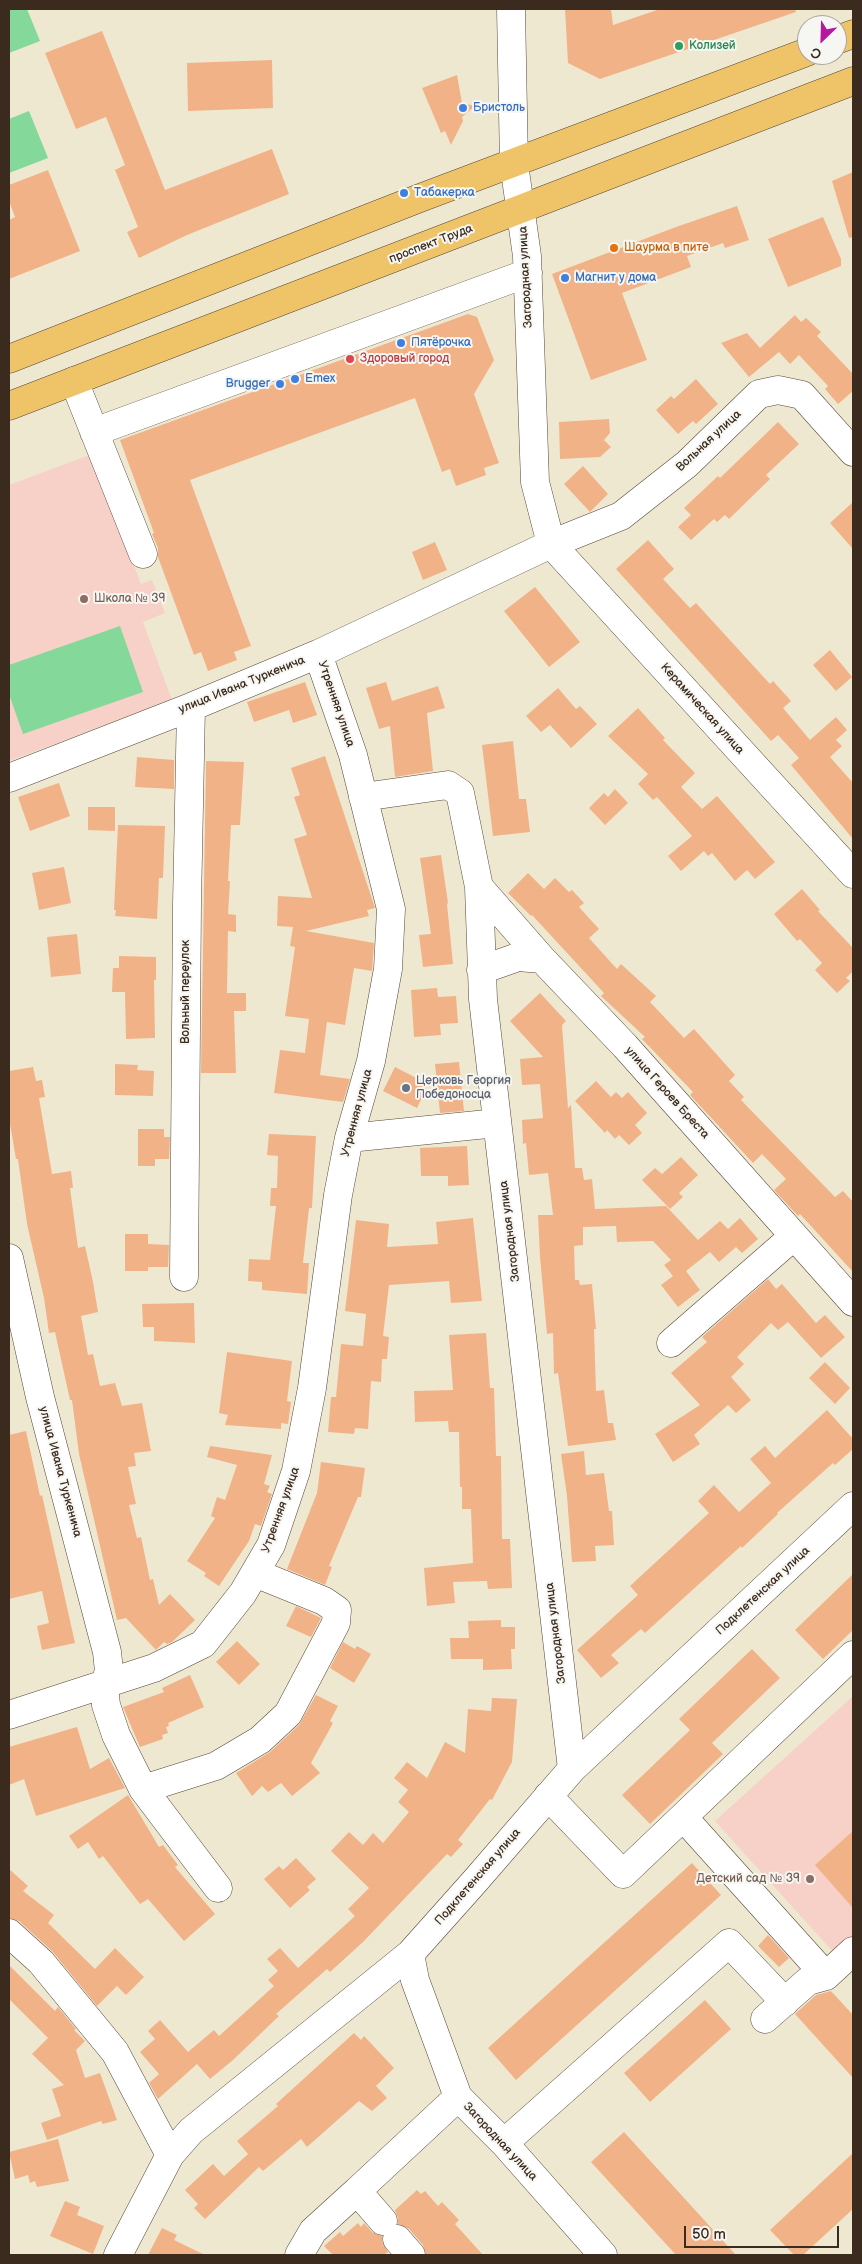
<!DOCTYPE html>
<html>
<head>
<meta charset="utf-8">
<style>
  body { margin:0 }
  #map { position:relative; width:862px; height:2264px; overflow:hidden; background:#eee8d1; font-family:"Balsamiq Sans",sans-serif }
  canvas { display:block }
  .frame { position:absolute; inset:0; border:10px solid #3b2a1e; pointer-events:none }
  .north { position:absolute; left:797px; top:15px; width:50px; height:50px; box-sizing:border-box; background:#f6f6f2; border:1px solid #aba49d; border-radius:50%; rotate:204deg; font-size:14px; font-weight:700; line-height:20px; text-align:center; color:#3b2a1e }
  .north::after { content:''; display:block; margin:auto; width:18px; height:22px; background:#b5179e; clip-path:polygon(50% 0,100% 100%,50% 72%,0 100%) }
  .scale { position:absolute; left:684px; top:2226px; width:155px; height:22px; box-sizing:border-box; border:2px solid #3b2a1e; border-top:0; padding-left:6px; font-size:15px; line-height:18px; white-space:nowrap; color:#3b2a1e; -webkit-text-stroke:4px #f6f6f2; paint-order:stroke }
</style>
</head>
<body>
<div id="map">
<canvas width="862" height="2264"></canvas>
<div class="frame"></div>
<div class="north">С</div>
<div class="scale">50 m</div>
</div>
<script>
const c = document.querySelector('canvas').getContext('2d');
c.lineJoin = 'round';
function paint(path, color) { c.fillStyle = color; c.fill(path, 'evenodd'); }
function stroke(path, color, width, dash) { c.strokeStyle = color; c.lineWidth = width; c.lineCap = dash ? 'butt' : 'round'; c.setLineDash(dash || []); c.stroke(path); }
function drawText(font, color, halo, rows, align = 'center') {
  c.font = font + ' "Balsamiq Sans",sans-serif'; c.lineWidth = 4; c.setLineDash([]); c.textBaseline = 'middle'; c.strokeStyle = halo; c.fillStyle = color; for (const [text, x, y, turn = 0] of rows) {
    c.save(); c.translate(x, y); c.rotate((+turn || 0) * Math.PI / 180); c.textAlign = isNaN(turn) ? turn : align; if (halo) c.strokeText(text, 0, 0); c.fillText(text, 0, 0); c.restore();
  }
}
const built = new Path2D(`
  M92,454L141,584L152,580L165,613L143,622L172,700L9,761V485Z
  M853,1696V1937L835,1954L715,1821Z`);
const green = new Path2D(`
  M9,9H27L40,41L9,53Z
  M29,111L48,158L9,173V119Z
  M120,626L143,692L23,734L9,694V665Z`);
const building = new Path2D(`
  M565,9H611L613,25L660,9H795L796,12L600,79L568,63Z
  M102,31L165,190L272,149L289,194L187,235L139,258L127,232L138,227L115,170L125,165L106,117L76,129L45,53Z
  M272,60L273,108L188,111L187,63Z
  M457,75L462,103L475,106L462,117L463,121L451,145L445,131L441,133L422,88Z
  M48,170L80,251L9,279V220L15,217L9,201V185Z
  M853,172V237L849,238L832,181Z
  M737,206L749,240L725,248L723,243L687,256L691,267L622,293L647,360L591,380L552,274L676,227Z
  M823,217L841,259V266L788,287L768,239Z
  M468,314L477,317L494,360L474,394L499,463L484,468L486,475L456,486L450,469L442,472L415,398L190,480L251,646L234,652L237,660L208,671L201,652L194,655L158,557V548L152,534L154,533L120,440Z
  M795,315L801,322L806,318L821,332L817,336L853,374V391L838,404L825,389L828,386L799,355L790,364L779,352L749,377L721,343L747,333L760,348Z
  M696,379L718,404L696,424L693,421L678,434L656,410L671,396L674,399Z
  M609,419L610,433L604,440L611,447L600,457L560,459L559,422Z
  M778,422L799,444L766,475L770,479L729,519L725,515L717,522L714,519L691,540L678,527L691,515L684,508L718,476L720,478Z
  M583,466L608,494L590,512L564,484Z
  M853,502V549L830,523Z
  M648,540L674,569L663,579L690,608L696,603L770,684L773,681L791,701L783,708L810,740L836,717L847,730L836,740L842,746L830,757L853,783V839L791,765L799,758L778,735L771,741L616,569Z
  M435,542L447,570L423,580L412,552Z
  M535,587L580,642L549,667L504,611Z
  M830,650L852,677L836,691L813,665Z
  M305,682L317,715L293,723L289,710L254,722L247,702Z
  M386,682L392,701L438,686L445,708L427,713L433,771L395,777L390,726L379,729L366,688Z
  M558,688L576,709L580,706L597,724L571,748L550,725L541,732L526,716Z
  M638,708L665,738L663,740L695,773L681,787L702,809L717,796L775,862L755,879L747,870L735,881L712,853L708,856L704,851L681,871L668,856L692,836L657,797L653,800L638,784L648,774L608,736Z
  M513,741L519,799H526L530,832L493,836L482,745Z
  M325,756L375,908L367,910L369,916L306,931L374,943L372,971L354,968L345,1025L327,1022L320,1075L350,1079L343,1102L274,1093L280,1050L305,1053L309,1019L285,1016L295,947L290,946L293,927L277,926L278,896L312,898L294,839L307,835L294,797L300,795L291,768Z
  M137,757L174,760V789L135,787Z
  M206,761L244,762L240,825H231L228,881H230L228,914L236,915V932L228,931L227,993H246V1011H234L236,1073H201Z
  M59,783L70,816L30,831L18,797Z
  M615,789L628,803L605,825L589,808L604,793L608,797Z
  M88,807H115V831L88,830Z
  M118,825L165,826L163,878H159L157,919L115,916L116,910H114Z
  M441,855L448,903L447,904L453,964L423,967L419,935L431,934L420,858Z
  M64,867L71,903L39,910L32,873Z
  M528,873L544,889L555,878L569,892L572,890L584,903L579,907L599,929L589,938L617,969L621,964L656,996L650,1002L684,1038L694,1029L735,1075L729,1081L744,1097L741,1100L835,1197L843,1191L853,1202V1272L800,1214L798,1216L774,1190L786,1179L762,1154L753,1163L690,1095L693,1092L642,1039L645,1037L601,996L604,993L532,915L531,916L508,893Z
  M802,889L820,910L818,911L853,948V971L846,978L850,981L837,993L815,970L822,963L800,939L797,941L774,914Z
  M77,934L81,974L51,977L47,937Z
  M119,956L156,957V980H154L155,1038L126,1039L125,992H112L113,968H119Z
  M437,988L438,997L456,996L458,1023L440,1024L441,1035L414,1037L411,990Z
  M540,993L566,1021L562,1025L568,1108L571,1105L575,1168H582L584,1180L592,1179L595,1209L666,1206L698,1240L720,1221L728,1229L740,1218L758,1239L742,1253L736,1247L719,1262L710,1252L686,1271L700,1290L678,1307L661,1285L673,1276L664,1265L671,1260L653,1241L617,1242L616,1226L583,1227V1245L574,1246L575,1280H579L580,1285L592,1284L596,1329H594L596,1391L604,1390L608,1423H613L616,1440L568,1446L558,1373L554,1374L553,1333L547,1334L540,1257L538,1215H553L548,1173L529,1175L526,1143L523,1144L522,1120L543,1118L540,1084L522,1085L520,1059L543,1057L510,1021Z
  M459,1062L464,1111L440,1113L435,1064Z
  M115,1064L138,1065L137,1070L154,1071L153,1096L115,1095Z
  M33,1067L36,1081L42,1080L45,1097L39,1098L52,1174L71,1171L73,1188H70L78,1248L85,1246L93,1282L98,1312L81,1316L88,1355L93,1354L100,1386L115,1383L122,1406L142,1403L151,1451L134,1453L136,1466L128,1467L136,1504L129,1505L137,1538L141,1537L150,1580L153,1579L159,1605L170,1594L195,1620L172,1642L167,1644L164,1642L156,1650L126,1618L117,1620L79,1454L72,1400H70L55,1332L49,1333L44,1298L27,1224L18,1159H16L9,1118V1071Z
  M395,1067L426,1083V1089L417,1108L383,1091Z
  M596,1081L611,1097L616,1092L622,1098L628,1092L647,1113L635,1125L642,1133L629,1145L619,1135L615,1139L607,1130L605,1133L575,1101Z
  M138,1129H164V1137H170L169,1159H155V1166H138Z
  M269,1134L316,1136L312,1208H309L303,1263H309L307,1294L262,1290V1282L248,1281L249,1259L270,1260L276,1206H270L271,1188H277L278,1156L267,1155Z
  M467,1146L469,1185L448,1186V1176H421L420,1148Z
  M681,1157L698,1175L679,1193L683,1197L670,1209L642,1180L655,1168L662,1174Z
  M473,1218L482,1301L451,1303L449,1281L389,1285L383,1336L389,1337L387,1359H382L381,1382L371,1381L368,1429L355,1428L354,1434L328,1432L331,1397H336L341,1344L363,1346L366,1314L345,1311L356,1220L389,1224L387,1247L438,1244L436,1222Z
  M125,1234H148V1244L169,1245L168,1267H148V1271H125Z
  M768,1279L776,1289L782,1284L816,1323L825,1315L845,1337L821,1358L788,1322L778,1330L771,1323L737,1357L744,1364L731,1377L751,1400L736,1413L728,1405L694,1435L700,1444L673,1462L655,1434L700,1405L671,1373L707,1342L702,1337Z
  M194,1303L195,1343L154,1341V1327H143L142,1304Z
  M486,1333L490,1388H494L496,1456H501L502,1539H510L512,1588L488,1589L487,1581L453,1582L455,1603L427,1606L424,1568L473,1563L471,1509H462V1487H460L459,1432H449L448,1421L415,1422L414,1391L453,1390L449,1335Z
  M227,1352L292,1361L287,1401L291,1402L288,1424L281,1423V1429L225,1425L228,1415L219,1413Z
  M825,1362L850,1388L835,1404L809,1378Z
  M827,1410L853,1439V1449L835,1465L833,1463L777,1513L778,1514L742,1548L741,1546L645,1633L641,1629L611,1655L619,1663L601,1678L577,1650L638,1595L630,1586L709,1513L698,1501L714,1485L739,1512L771,1483L750,1459L765,1446L775,1458Z
  M26,1431L40,1496L42,1495L75,1643L42,1650L37,1626L49,1623L42,1591L9,1599V1435Z
  M210,1446L272,1455L264,1484L270,1486L267,1492L272,1494L261,1526L255,1524L249,1541L219,1586L204,1576L206,1573L187,1561L215,1518L211,1516L217,1497L225,1500L237,1465L207,1457Z
  M584,1451L586,1475L604,1473L609,1511H612L614,1545L595,1546L596,1561L572,1562L567,1496L561,1454Z
  M321,1462L365,1468L361,1497H358L329,1566L332,1567L325,1585L287,1569L317,1493Z
  M853,1574V1630L823,1659L795,1630Z
  M296,1606L321,1618L311,1637L286,1626Z
  M501,1620V1627H515V1649H511L512,1669L483,1670V1659H451L450,1638H469L468,1621Z
  M237,1641L260,1664L239,1685L216,1662Z
  M343,1642L355,1649L357,1646L371,1654L354,1683L330,1668Z
  M752,1649L780,1678L712,1743L723,1754L650,1824L622,1795L690,1730L679,1719Z
  M190,1675L204,1707L168,1723L169,1726L166,1727L168,1733L162,1735L163,1739L140,1747L123,1707L164,1692L162,1688Z
  M316,1695L338,1706L330,1721L333,1723L311,1763L320,1773L292,1796L281,1783L268,1792L262,1786L252,1796L236,1773L270,1752L299,1725Z
  M492,1698L517,1699L512,1762L492,1800L490,1799L458,1840L463,1844L451,1857L447,1854L363,1942L330,1972L327,1969L276,2014L279,2016L233,2060L210,2079L197,2064L158,2099L149,2083L159,2074L140,2052L155,2039L148,2031L160,2020L188,2052L214,2030L219,2036L274,1986L268,1980L278,1971L267,1959L280,1948L298,1968L355,1916L348,1909L369,1888L331,1851L349,1832L363,1845L373,1833L383,1843L409,1812L398,1802L408,1790L394,1778L407,1762L427,1778L445,1742L465,1753L468,1709L491,1711Z
  M77,1727L90,1769L109,1758L125,1788L36,1816L24,1779L9,1785V1747Z
  M128,1795L159,1847L163,1845L178,1865L175,1867L215,1914L184,1941L148,1899L140,1904L103,1856L99,1859L88,1842L78,1849L69,1836Z
  M853,1831V1908L815,1865Z
  M296,1858L316,1879L307,1887L310,1890L290,1908L264,1879L279,1866L283,1870Z
  M692,1863L721,1895L516,2080L488,2048Z
  M9,1869L28,1886L23,1891L54,1915L48,1923L95,1969L115,1948L144,1977L126,1995L117,1986L97,2006L52,1951L19,1921L9,1918Z
  M768,1935L789,1958L779,1967L758,1946Z
  M9,1965L55,2011L58,2007L76,2029L74,2030L85,2041L76,2050L85,2078L100,2073L117,2120L103,2124L101,2121L47,2140L41,2123L61,2116L52,2089L64,2085L32,2054L48,2038L9,1999Z
  M831,1991L853,2015V2078L795,2014L816,1995Z
  M705,2000L731,2029L650,2102L624,2073Z
  M354,2033L361,2040L364,2036L394,2068L376,2086L387,2098L372,2111L359,2101L307,2147L301,2139L263,2171L259,2167L205,2219L194,2208L198,2204L185,2190L213,2164L224,2176L248,2154L237,2141L278,2106L276,2104Z
  M624,2132L736,2255H676L591,2162Z
  M58,2139L69,2181L37,2187L35,2181L30,2183L28,2175L15,2179L9,2152Z
  M853,2153V2209L803,2255H794L770,2230Z
  M417,2190L421,2194L425,2191L438,2206L442,2202L459,2220L455,2224L483,2255H426L423,2245L409,2229L398,2224V2218L395,2210Z
  M65,2201L80,2207L77,2215L104,2226L93,2254L50,2236Z
  M358,2223L361,2227L364,2223L372,2232L382,2236V2242L388,2252L384,2255H333L324,2246L340,2232L343,2236Z
  M162,2228L177,2235L174,2240L205,2255H148Z`);
const minor = new Path2D(`
  M511,9L514,164L527,256L535,482L551,544L853,874
  M74,381L143,554
  M94,432L528,273
  M9,778L191,707L318,654L551,544L621,516L687,464L759,394L778,390L802,395L853,452
  M363,797L448,785L460,793L479,887L483,999L572,1769
  M479,887L542,959L625,1046L853,1302
  M481,970L518,957L542,959
  M349,1138L497,1123
  M9,1258L40,1397L107,1652L109,1671L104,1686L106,1705L116,1735L143,1789L218,1888
  M184,1277L187,904L191,707
  M671,1343L794,1236
  M9,1715L154,1668L203,1644L243,1593L271,1545L296,1471L312,1388L338,1195L349,1138L371,1061L388,969L391,909L353,755L318,654
  M143,1789L216,1766L260,1740L288,1714L336,1623L337,1610L324,1601L255,1573
  M548,1796L623,1874L853,1655
  M683,1817L826,1976
  M9,1933L41,1962L115,2052L170,2155
  M410,1954L415,1980L458,2097L504,2143L603,2255
  M765,2019L808,1981L826,1976L853,1951
  M504,2143L729,1943L785,2002
  M357,2191L458,2097
  M397,2239L411,2255
  M118,2255L170,2155L191,2131L410,1954L476,1880L572,1769L853,1506
  M299,2255L313,2231L357,2191L383,2221`);
const major = new Path2D(`
  M837,40L853,34
  M9,359L420,198L807,52
  M9,406L853,81`);
const markers = [
  [679,46,5,"#2e9e5b"],
  [463,108,5,"#3f7fe0"],
  [404,193,5,"#3f7fe0"],
  [614,248,5,"#e8710a"],
  [565,278,5,"#3f7fe0"],
  [401,343,5,"#3f7fe0"],
  [350,359,5,"#e0444e"],
  [295,379,5,"#3f7fe0"],
  [280,384,5,"#3f7fe0"],
  [84,599,5,"#8d6e63"],
  [406,1088,5,"#6b7280"],
  [810,1879,5,"#8d6e63"]
];
const leisureNames = [
  ["Колизей",689,46]
];
const shopNames = [
  ["Бристоль",473,108],
  ["Табакерка",414,193],
  ["Магнит у дома",575,278],
  ["Пятёрочка",411,343],
  ["Emex",305,379],
  ["Brugger",270,384,"right"]
];
const streetNames = [
  ["проспект Труда",431,244,-21],
  ["Загородная улица",526,277,-93],
  ["Вольная улица",709,441,-43],
  ["улица Ивана Туркенича",242,685,-22],
  ["Утренняя улица",336,704,71],
  ["Керамическая улица",702,709,48],
  ["Вольный переулок",186,992,-90],
  ["улица Героев Бреста",667,1093,48],
  ["Утренняя улица",357,1113,-75],
  ["Загородная улица",510,1231,-97],
  ["улица Ивана Туркенича",60,1472,75],
  ["Утренняя улица",281,1510,-70],
  ["Подклетенская улица",763,1591,-43],
  ["Загородная улица",556,1633,-97],
  ["Подклетенская улица",478,1877,-49],
  ["Загородная улица",500,2142,47]
];
const foodNames = [
  ["Шаурма в пите",624,248]
];
const healthNames = [
  ["Здоровый город",360,359]
];
const educationNames = [
  ["Школа № 39",94,599],
  ["Детский сад № 39",800,1879,"right"]
];
const worshipNames = [
  ["Церковь Георгия",416,1081],
  ["Победоносца",416,1095]
];
paint(built, '#f7d1c7');
paint(green, '#84d89a');
paint(building, '#f2b288');
stroke(minor, '#564639', 29);
stroke(major, '#564639', 29);
stroke(minor, '#fff', 28);
stroke(major, '#efc469', 28);
for (const [x, y, r, color] of markers) { const dot = new Path2D(); dot.arc(x, y, r, 0, 2 * Math.PI); c.fillStyle = color; c.fill(dot); stroke(dot, '#f6f6f2', 2); }
drawText('12px', '#27864d', '#f6f6f2', leisureNames, 'left');
drawText('12px', '#366cbe', '#f6f6f2', shopNames, 'left');
drawText('12px', '#3b2a1e', '#f6f6f2', streetNames);
drawText('12px', '#c56008', '#f6f6f2', foodNames, 'left');
drawText('12px', '#be3a42', '#f6f6f2', healthNames, 'left');
drawText('12px', '#785e54', '#f6f6f2', educationNames, 'left');
drawText('12px', '#5b616d', '#f6f6f2', worshipNames, 'left');
</script>
</body>
</html>
